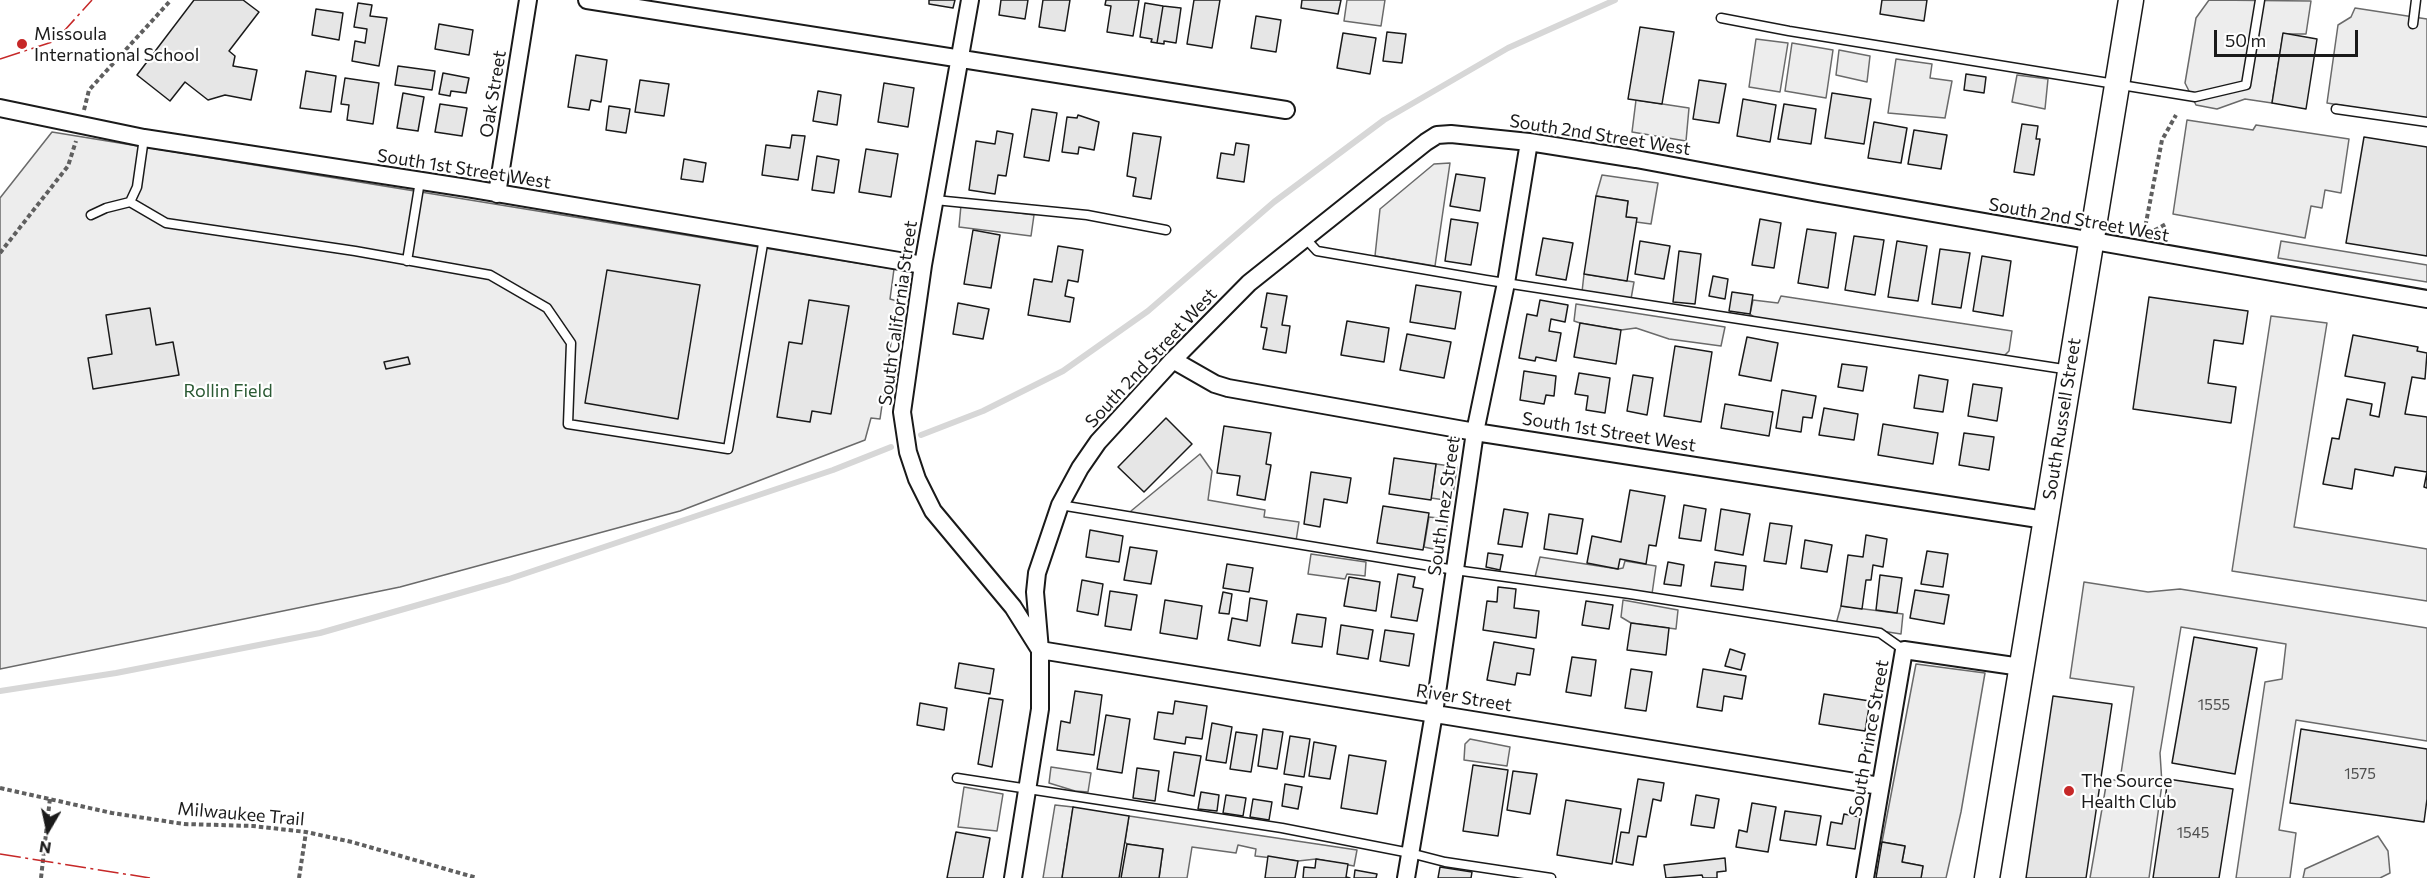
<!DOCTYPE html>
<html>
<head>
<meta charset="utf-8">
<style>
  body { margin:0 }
  #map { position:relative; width:2427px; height:878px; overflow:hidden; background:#fff; font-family:Commissioner,sans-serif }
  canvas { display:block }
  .north { position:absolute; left:18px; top:800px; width:60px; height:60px; -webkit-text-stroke:4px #fff; paint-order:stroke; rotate:189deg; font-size:16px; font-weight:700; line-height:24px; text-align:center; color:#1a1a1a }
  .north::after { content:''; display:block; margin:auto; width:21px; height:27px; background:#1a1a1a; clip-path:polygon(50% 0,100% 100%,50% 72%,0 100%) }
  .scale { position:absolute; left:2214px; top:30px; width:144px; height:27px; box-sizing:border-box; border:3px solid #1a1a1a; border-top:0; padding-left:8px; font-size:18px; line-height:21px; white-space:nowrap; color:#1a1a1a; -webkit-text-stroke:4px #fff; paint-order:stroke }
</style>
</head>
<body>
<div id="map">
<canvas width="2427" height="878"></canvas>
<div class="north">N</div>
<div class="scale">50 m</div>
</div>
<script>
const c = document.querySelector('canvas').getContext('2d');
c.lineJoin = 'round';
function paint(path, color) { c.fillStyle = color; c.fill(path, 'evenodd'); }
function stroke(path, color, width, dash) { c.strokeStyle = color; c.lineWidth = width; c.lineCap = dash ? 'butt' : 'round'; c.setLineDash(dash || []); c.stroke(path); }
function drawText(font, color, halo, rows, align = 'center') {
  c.font = font + ' Commissioner,sans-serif'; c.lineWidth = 4.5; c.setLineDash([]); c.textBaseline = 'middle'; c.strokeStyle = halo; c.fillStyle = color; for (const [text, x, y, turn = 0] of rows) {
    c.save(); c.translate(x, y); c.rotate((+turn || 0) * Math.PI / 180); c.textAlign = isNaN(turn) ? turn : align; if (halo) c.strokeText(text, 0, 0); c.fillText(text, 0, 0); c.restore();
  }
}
const built = new Path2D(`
  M1347,0H1385L1381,26L1344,21Z
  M2209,0L2311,1L2306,34H2283L2272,103L2245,99L2217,109L2196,105L2185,83L2196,18Z
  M2355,8L2427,19V119L2327,103L2338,25L2351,17Z
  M1756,39L1788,43L1780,92L1749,87Z
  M1792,43L1833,50L1826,98L1785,91Z
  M1839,50L1870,56L1867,82L1836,75Z
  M1896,59L1932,64L1930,78L1952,81L1945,118L1888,113Z
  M2017,75L2048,79L2045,109L2012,102Z
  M1636,100L1689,108L1686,141L1632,132Z
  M2187,120L2253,130L2256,125L2349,139L2341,193L2325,190L2322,208L2311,206L2305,238L2173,214Z
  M52,132L894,269L890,299L897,301L880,419L871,418L865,440L680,511L400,587L0,669V198Z
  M1450,163L1435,266L1375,256L1380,209L1434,164Z
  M1602,175L1658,183L1651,224L1636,222V218L1626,217L1628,201L1596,196Z
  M961,205L1034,215L1031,236L959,227Z
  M2281,241L2427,265V282L2278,258Z
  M1584,274L1634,282L1631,299L1582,292Z
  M1781,296L2012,331L2009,351L2004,356L1757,319L1750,314L1753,300L1778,303Z
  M1576,304L1725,327L1721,346L1669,339L1636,328L1621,330L1580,323L1574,321Z
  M2271,316L2327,323L2294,527L2427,549V601L2232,571Z
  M1200,454L1212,471L1208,500L1265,510L1264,517L1299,522L1296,541L1129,516L1131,511Z
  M1436,464L1457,467L1452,501L1431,498Z
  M1429,517L1448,519L1443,551L1424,547Z
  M1311,554L1366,562L1365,576L1347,574L1345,579L1308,574Z
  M1540,557L1618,569L1623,568L1625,561L1656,566L1652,594L1535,577Z
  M2084,582L2148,592L2180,589L2427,628V741L2296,720L2279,830L2296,833L2290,878H2236L2265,682L2282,679L2286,644L2181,627L2160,753L2162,784L2149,878H2090L2107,780H2120L2134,687L2070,678Z
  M1623,600L1678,610L1676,629L1631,623L1621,617Z
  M1841,606L1903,614L1901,634L1836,624Z
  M1916,664L1985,673L1961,812L1946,878H1921L1923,866L1902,862L1905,846L1882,842Z
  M1470,739L1510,747L1507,766L1464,760L1465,744Z
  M1051,767L1091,773L1088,792L1075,791L1049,783Z
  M964,787L1003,794L997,831L958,827Z
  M1055,805L1073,807L1062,878H1043Z
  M1129,816L1357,850L1354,866L1316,859L1298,861L1255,856L1256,849L1238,845L1236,853L1192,847L1187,878H1159L1163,849L1127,844L1125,842Z
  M2378,836L2388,851L2390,873L2380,878H2303L2305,869Z`);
const stream = new Path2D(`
  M921,435L983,411L1063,371L1148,311L1274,202L1384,120L1508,48L1615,0
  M0,691L116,673L320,633L509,579L833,470L891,447`);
const building = new Path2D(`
  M194,0H243L259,12L229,51L235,56L233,66L257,70L251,100L225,95L208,100L185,82L170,101L137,75Z
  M929,0H955L953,8L929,4Z
  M1001,0H1028L1025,19L999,15Z
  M1043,0H1070L1065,31L1039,27Z
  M1106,0H1139L1133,36L1107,32L1111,6L1105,5Z
  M1194,0H1220L1212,48L1187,44Z
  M1302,0H1341L1338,14L1301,8Z
  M1882,0H1927L1924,21L1880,14Z
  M358,3L372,5L370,16L387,18L379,66L352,61L355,41L365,43L367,29L354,27Z
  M1145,3L1163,6L1157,43L1151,42L1152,39L1140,37Z
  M1163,6L1181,8L1176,43L1164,41V44L1157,43Z
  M316,9L343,13L339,40L312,35Z
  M1256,16L1281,20L1276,52L1251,48Z
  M439,24L473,30L469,55L435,49Z
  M1640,27L1674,32L1662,104L1628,99Z
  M1387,32L1406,34L1402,63L1383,61Z
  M1343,33L1376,38L1370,74L1337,68Z
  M2283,33L2317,39L2306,109L2272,103Z
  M576,55L607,60L601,102L591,100L589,110L568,107Z
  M398,66L435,71L432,90L395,85Z
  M306,71L336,76L331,112L300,108Z
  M443,73L469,78L466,93L451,91L450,96L439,94Z
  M1966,74L1986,77L1984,93L1964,90Z
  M345,78L379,83L373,124L347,120L349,105L341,104Z
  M640,80L669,84L664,116L635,112Z
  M1699,80L1726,84L1719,123L1693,119Z
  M884,83L914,88L908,127L878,122Z
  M818,91L841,95L837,125L813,121Z
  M403,93L424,97L418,131L397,128Z
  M1832,93L1871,99L1864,144L1825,138Z
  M1743,99L1776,105L1770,142L1737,136Z
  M440,104L467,108L462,136L435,132Z
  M1784,104L1816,109L1811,144L1778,139Z
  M609,106L630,109L626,133L606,130Z
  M1032,109L1057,113L1049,161L1024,157Z
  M1078,115L1099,122L1094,150L1079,147L1078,154L1062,152L1067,117L1077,118Z
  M1874,122L1907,128L1901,163L1868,158Z
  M2022,124L2038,126L2036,139H2040L2034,175L2014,172Z
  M1914,130L1947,135L1941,169L1908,164Z
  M997,131L1013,134L1006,176L998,175L995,194L969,190L976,141L995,144Z
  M1133,133L1161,137L1151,199L1133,196L1136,178L1127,176Z
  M792,135L805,136L798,180L762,175L766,145L790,148Z
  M2364,137L2427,147V256L2346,243Z
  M1236,143L1249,145L1244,182L1217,178L1221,153L1234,155Z
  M866,149L898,154L891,197L859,192Z
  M817,156L839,160L834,193L812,190Z
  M684,159L706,163L703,182L681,179Z
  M1456,174L1485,178L1480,211L1450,206Z
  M1596,196L1628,201L1626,217L1637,218L1627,281L1584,274Z
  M1451,219L1478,223L1471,265L1445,261Z
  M1760,219L1781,223L1774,268L1752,265Z
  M1807,229L1836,233L1828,288L1798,283Z
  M973,230L1000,235L991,288L964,284Z
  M1854,236L1884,240L1875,295L1845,290Z
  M1543,238L1573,243L1566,280L1536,275Z
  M1640,241L1670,246L1664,279L1635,274Z
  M1897,241L1927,246L1918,301L1888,297Z
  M1058,246L1083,250L1078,282L1068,280L1065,296L1074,298L1070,322L1028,315L1034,279L1052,282Z
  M1940,249L1970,253L1961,308L1932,304Z
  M1679,251L1701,254L1695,304L1673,302Z
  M1982,256L2011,261L2003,316L1973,311Z
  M607,270L700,285L678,419L585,403Z
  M1713,276L1728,279L1725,299L1709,296Z
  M1416,285L1461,292L1455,329L1410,322Z
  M1732,292L1753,295L1750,314L1729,311Z
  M1267,293L1287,296L1282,325L1290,326L1286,353L1263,349L1267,328L1261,327Z
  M2149,297L2248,311L2243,344L2214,340L2208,383L2236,387L2231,423L2133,409Z
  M809,300L849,306L831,414L812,411L810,422L777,417L789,342L802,344Z
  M1540,300L1568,305L1565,322L1551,319L1549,331L1561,333L1556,361L1536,357L1535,361L1519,358L1527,314L1537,316Z
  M958,303L989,309L983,339L953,334Z
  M150,308L156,345L173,342L179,375L93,389L88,358L112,354L106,315Z
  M1347,321L1389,328L1384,362L1341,355Z
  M1580,323L1621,330L1616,364L1574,357Z
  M1407,334L1451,342L1444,378L1400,370Z
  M2353,335L2418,347L2417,351L2427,353L2425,379L2412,377L2405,414L2427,417V488L2424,487L2427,472L2395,467L2393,476L2355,469L2352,489L2323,484L2332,438L2339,439L2347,399L2372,404L2370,415L2379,417L2385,383L2345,376Z
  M1747,337L1778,343L1771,381L1739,375Z
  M1675,346L1712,352L1701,422L1664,416Z
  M408,357L410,364L386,369L384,362Z
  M1842,364L1867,367L1863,391L1838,387Z
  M1524,371L1556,376L1554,396L1546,395L1544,404L1520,400Z
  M1579,373L1610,378L1605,413L1586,410L1588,396L1575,394Z
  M1633,375L1653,378L1647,415L1627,411Z
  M1919,375L1948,380L1943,412L1914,408Z
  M1973,384L2002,388L1997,421L1968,416Z
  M1782,390L1816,396L1812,418L1803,417L1801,432L1776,428Z
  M1725,404L1773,412L1769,436L1721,428Z
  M1824,408L1858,414L1854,440L1819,435Z
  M1166,418L1192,444L1144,492L1118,467Z
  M1883,424L1938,433L1933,464L1878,455Z
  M1224,426L1271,433L1266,464L1271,465L1265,500L1237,495L1240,476L1217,473Z
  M1964,433L1994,437L1989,470L1959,465Z
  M1394,458L1436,464L1431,500L1389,494Z
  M1311,472L1351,478L1347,503L1324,499L1320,527L1304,524Z
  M1630,490L1665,496L1656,546L1649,545L1646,564L1620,559L1618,569L1587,563L1592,536L1621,542Z
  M1684,505L1706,509L1701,541L1679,538Z
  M1383,506L1429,513L1423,550L1377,543Z
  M1504,509L1528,513L1522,547L1498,544Z
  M1721,509L1750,514L1743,555L1715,550Z
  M1549,514L1583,519L1577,554L1544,549Z
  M1770,523L1792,526L1786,564L1764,561Z
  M1090,530L1123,536L1119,562L1086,557Z
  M1866,535L1887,539L1883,567L1873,565L1871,580H1866L1862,609L1841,606L1848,555L1863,557Z
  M1805,540L1832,545L1827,572L1801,568Z
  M1130,547L1157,551L1151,584L1124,580Z
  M1927,551L1948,554L1943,587L1921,584Z
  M1488,553L1503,555L1500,570L1486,567Z
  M1668,562L1684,565L1681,586L1664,584Z
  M1715,562L1746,566L1743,590L1711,586Z
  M1227,564L1253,568L1249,592L1223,588Z
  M1398,574L1415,577L1413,587L1423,589L1417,621L1391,617Z
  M1880,575L1902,578L1897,613L1876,610Z
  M1349,577L1380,582L1376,611L1344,606Z
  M1082,580L1103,584L1098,615L1077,611Z
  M1498,587L1516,589L1514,608L1539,611L1536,638L1483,630L1487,601L1497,602Z
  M1915,590L1949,595L1944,624L1910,618Z
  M1110,591L1137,595L1131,630L1105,626Z
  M1223,592L1232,594L1229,614L1219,613Z
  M1250,598L1267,601L1260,646L1228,640L1232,618L1247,621Z
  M1165,600L1202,606L1197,639L1160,633Z
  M1586,601L1613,605L1609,629L1582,625Z
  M1297,614L1326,618L1322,647L1292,643Z
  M1631,623L1669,628L1666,655L1627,650Z
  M1341,625L1373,630L1368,659L1337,654Z
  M1385,630L1414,634L1409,666L1380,661Z
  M2194,637L2257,648L2235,774L2172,763Z
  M1494,642L1534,649L1530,675L1517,673L1515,685L1487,680Z
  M1730,649L1745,654L1741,670L1725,666Z
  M1572,657L1596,660L1591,696L1566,692Z
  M959,663L994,669L990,694L955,688Z
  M1631,669L1652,672L1646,711L1625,708Z
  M1703,669L1746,676L1742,699L1724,696L1722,711L1697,707Z
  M1075,691L1102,695L1094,755L1057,750L1061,721L1070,723Z
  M1824,694L1870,701L1865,731L1819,724Z
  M2053,696L2112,704L2086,878H2026Z
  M989,698L1003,700L992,767L978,764Z
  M1175,701L1207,706L1202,739L1186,737L1185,744L1154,739L1158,712L1173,714Z
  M920,703L947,708L944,730L917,725Z
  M1106,715L1130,719L1122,773L1097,769Z
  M1212,723L1232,727L1226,763L1206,760Z
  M1263,729L1283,732L1277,769L1258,766Z
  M2301,729L2427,749V799L2424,822L2290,803Z
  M1236,732L1257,735L1251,772L1230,769Z
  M1290,736L1310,739L1304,777L1284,774Z
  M1314,742L1336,746L1330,779L1309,776Z
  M1174,752L1201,756L1194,796L1168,791Z
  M1349,755L1386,761L1377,814L1341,808Z
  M1473,765L1508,770L1498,836L1463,831Z
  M1137,768L1159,771L1155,801L1133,798Z
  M1513,771L1537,774L1530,814L1507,810Z
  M1638,779L1664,783L1661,801L1653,799L1646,837L1638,836L1633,865L1616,862L1621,832L1629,833Z
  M2168,779L2233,789L2219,878H2153Z
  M1285,784L1302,787L1298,809L1282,806Z
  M1201,792L1219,795L1217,811L1198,809Z
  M1226,795L1246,798L1243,816L1223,813Z
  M1696,795L1719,799L1714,828L1691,825Z
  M1253,799L1272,802L1269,820L1250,817Z
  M1566,800L1621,809L1612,864L1557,855Z
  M1752,803L1776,807L1768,852L1736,847L1739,830L1747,832Z
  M1073,807L1129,816L1119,878H1062Z
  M1785,811L1821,816L1816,845L1780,840Z
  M1844,814L1860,817L1855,849L1827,845L1831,822L1842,824Z
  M956,832L990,838L983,878H947Z
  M1882,842L1905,846L1902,862L1923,866L1921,878H1876Z
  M1127,844L1163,849L1159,878H1121Z
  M1268,856L1298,861L1295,878H1265Z
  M1725,858L1726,871L1717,872V878H1703L1702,875L1666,878L1664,865Z
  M1316,859L1348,864L1346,877L1350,878H1303L1304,867L1315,868Z
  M1440,867L1472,872L1471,878H1438Z
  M1355,870L1377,874L1376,878H1354Z`);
const path = new Path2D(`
  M84,110L89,90L171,0
  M2144,233L2162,140L2176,115
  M2148,234L2166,224
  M0,253L68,166L76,141
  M0,788L112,813L184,824L253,826L306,832L352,842L477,878
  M41,878L50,798
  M299,878L306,832`);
const service = new Path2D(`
  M1721,18L1789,31L2195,97L2246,85L2260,0
  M2413,24L2416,0
  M2336,109L2427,122
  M935,200L1087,215L1166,230
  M130,202L166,223L355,251L490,275L547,308L571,343L568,424L728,449L764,238
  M91,215L106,208L130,202L137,187L144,138
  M1305,238L1317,251L1486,280L2070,370
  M407,261L420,181
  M1060,505L1455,570L1630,594L1880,633L1904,650
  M957,778L1282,828L1410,853L1445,862L1551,878`);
const minor = new Path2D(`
  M587,0L1286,110
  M970,0L923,265L902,412L908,452L917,479L933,511L1013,607L1040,650V709L1013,878
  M0,108L144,138L467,188L923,265
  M497,194L528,0
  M1173,360L1215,384L1228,388L1475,432L2045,520
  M1880,786L1040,650L1035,592L1037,573L1060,505L1080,468L1098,442L1173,360L1249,283L1426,142L1437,135L1451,134L1529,142L1636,159L1818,193L2427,299
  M1406,878L1434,713L1475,432L1506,283L1529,142
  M1865,878L1904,650L2021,667`);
const secondary = new Path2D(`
  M1987,878L2131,0`);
const power = new Path2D(`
  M0,59L55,41L92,0
  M0,854L150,878`);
const markers = [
  [22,44,6,"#c62828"],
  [2069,791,6,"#c62828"]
];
const numberNames = [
  ["1555",2214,705],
  ["1575",2360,774],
  ["1545",2193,833]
];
const poiNames = [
  ["Missoula",34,34],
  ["International School",34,55],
  ["The Source",2081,781],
  ["Health Club",2081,802]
];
const streetNames = [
  ["Oak Street",493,94,-81],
  ["South 2nd Street West",1600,135,9],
  ["South 1st Street West",464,169,9],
  ["South 2nd Street West",2079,220,10],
  ["South California Street",898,313,-82],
  ["South 2nd Street West",1151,358,-47],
  ["South Russell Street",2062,419,-81],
  ["South 1st Street West",1609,432,9],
  ["South Inez Street",1444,506,-82],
  ["River Street",1464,698,9],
  ["South Prince Street",1869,738,-80],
  ["Milwaukee Trail",241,814,5]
];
const parkNames = [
  ["Rollin Field",228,391]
];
paint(built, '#ededed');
stroke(built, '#6a6a6a', 1.5);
stroke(stream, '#d7d7d7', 6);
paint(building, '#e6e6e6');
stroke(building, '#1a1a1a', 1.5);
stroke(service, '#1a1a1a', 11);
stroke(minor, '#1a1a1a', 20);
stroke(secondary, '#1a1a1a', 27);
stroke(path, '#5f5f5f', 4, [4.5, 3]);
stroke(service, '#fff', 8);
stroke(minor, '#fff', 16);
stroke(secondary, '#fff', 24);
stroke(power, '#c62828', 1.5, [21, 4.5, 3, 4.5]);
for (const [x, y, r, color] of markers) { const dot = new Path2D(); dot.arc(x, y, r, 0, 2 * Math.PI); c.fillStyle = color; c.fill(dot); stroke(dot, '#fff', 2); }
drawText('15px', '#4d4d4d', null, numberNames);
drawText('18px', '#1a1a1a', '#fff', poiNames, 'left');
drawText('18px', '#1a1a1a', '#fff', streetNames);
drawText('18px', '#2b5a34', '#fff', parkNames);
</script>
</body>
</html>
